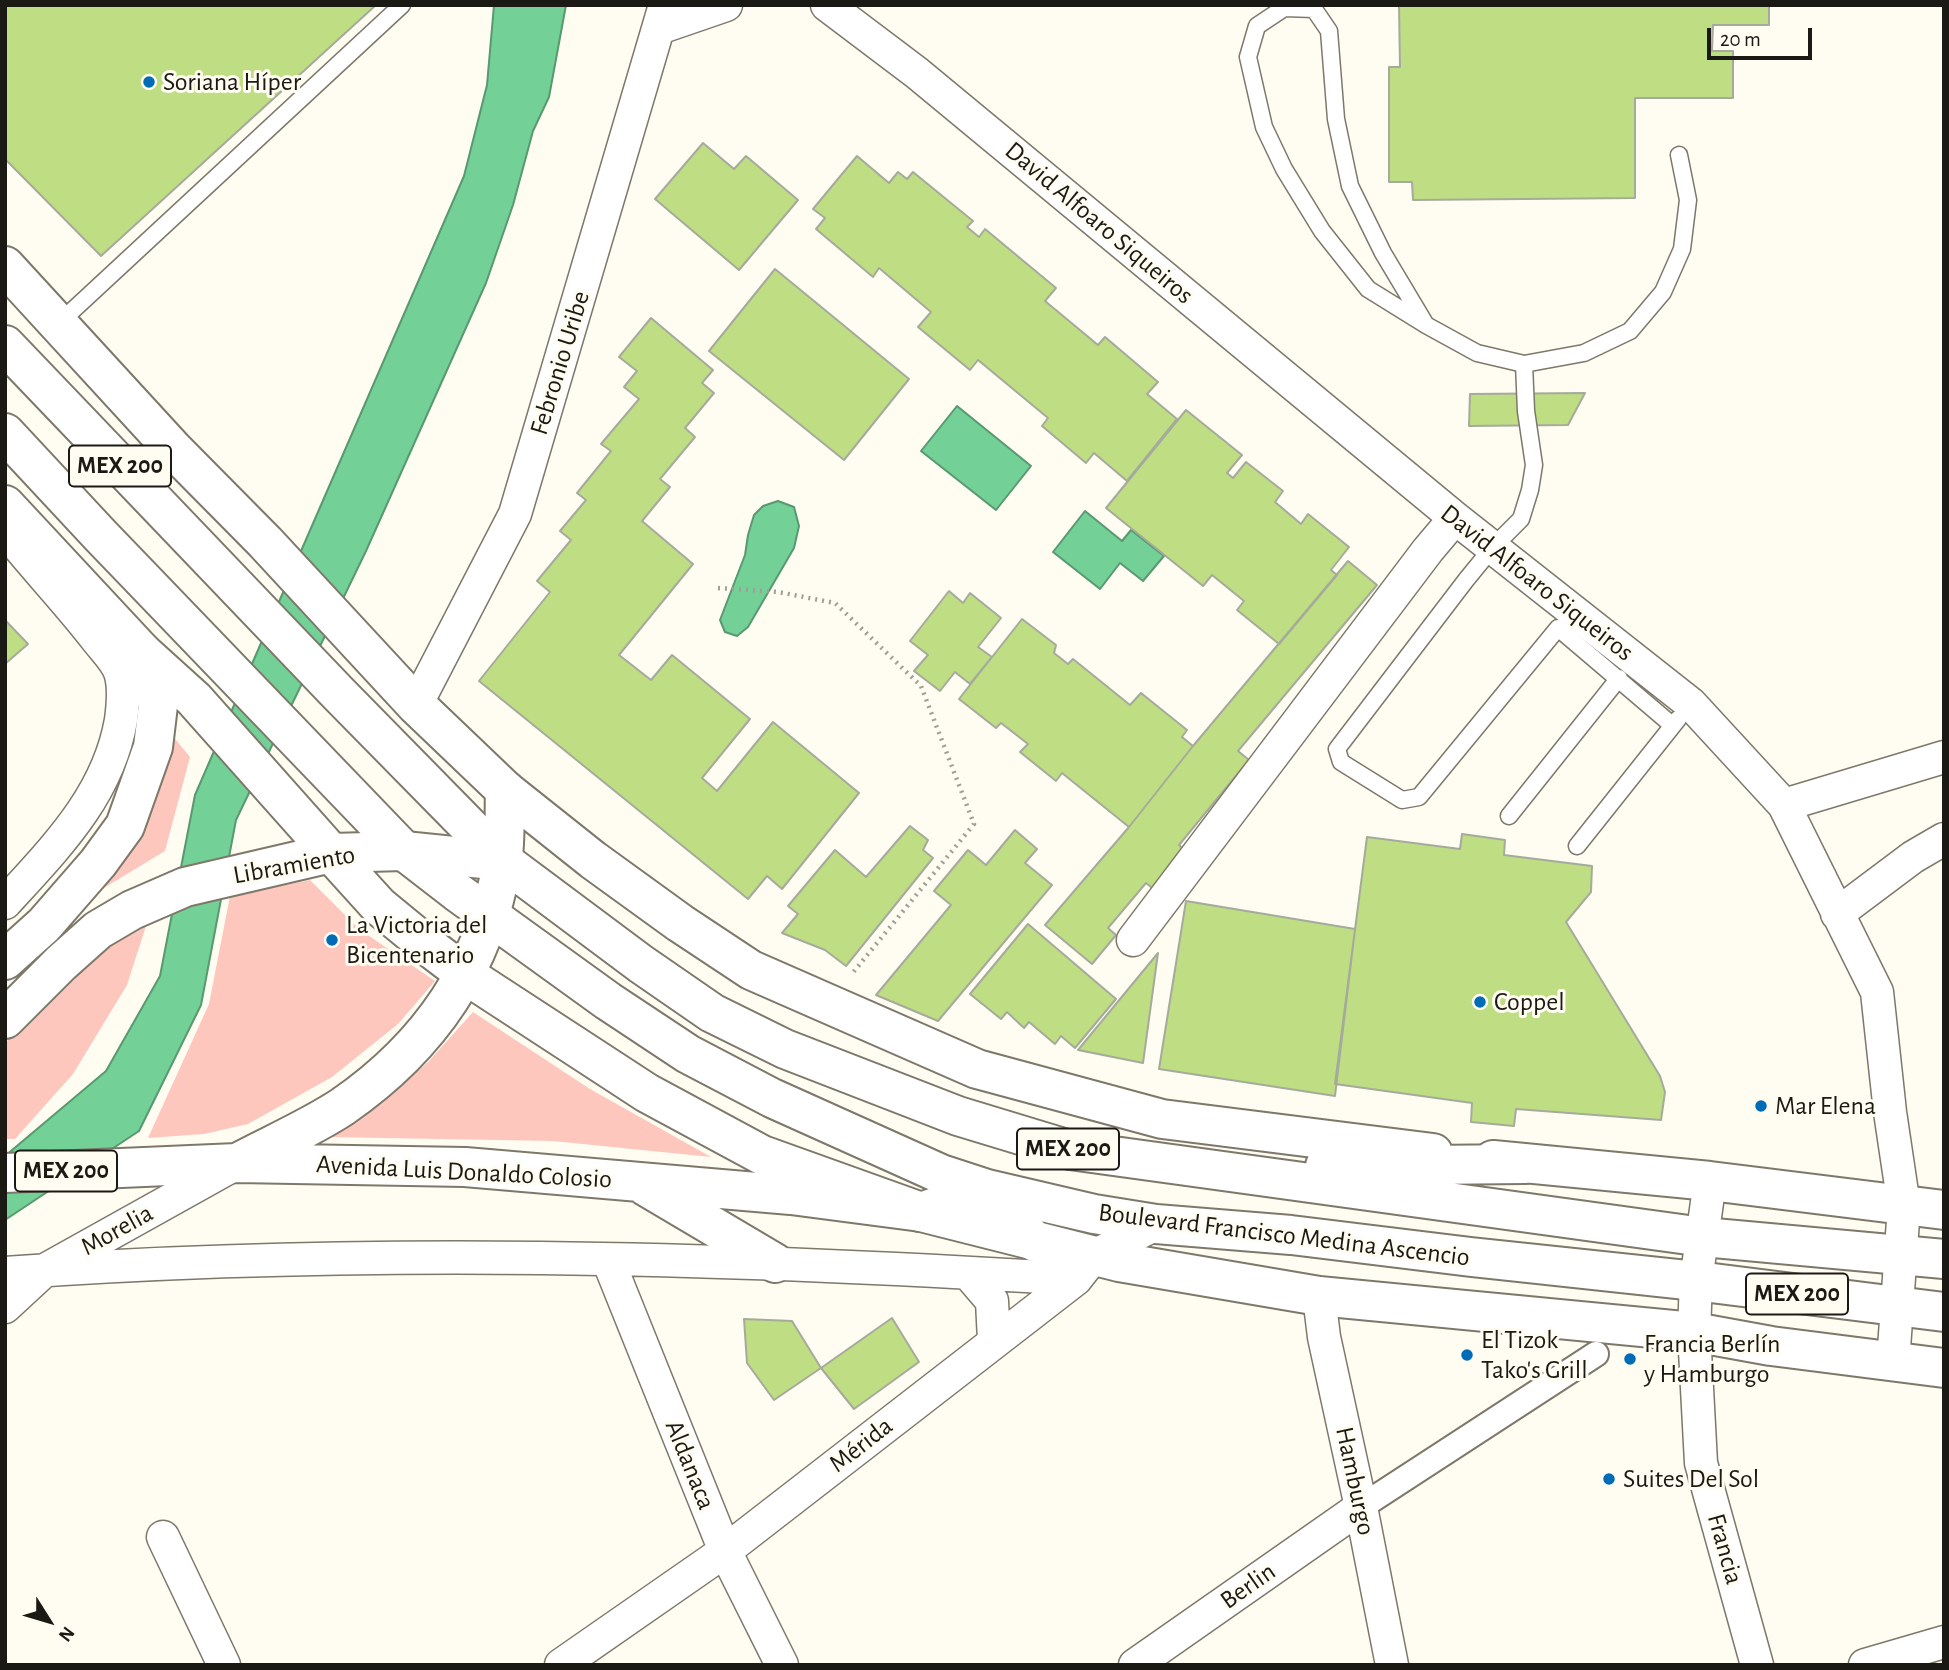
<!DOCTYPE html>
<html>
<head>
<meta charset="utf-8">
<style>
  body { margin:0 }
  #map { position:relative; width:1949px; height:1670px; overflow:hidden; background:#fffcf2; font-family:"Alegreya Sans",sans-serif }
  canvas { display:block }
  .frame { position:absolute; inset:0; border:7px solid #1b1913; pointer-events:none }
  .north { position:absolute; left:14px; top:1586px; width:70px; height:70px; -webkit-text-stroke:5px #fffcf2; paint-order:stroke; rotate:127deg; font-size:19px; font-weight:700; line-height:28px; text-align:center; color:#1b1913 }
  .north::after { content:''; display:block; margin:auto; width:24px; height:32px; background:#1b1913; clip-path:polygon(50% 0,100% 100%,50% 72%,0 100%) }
  .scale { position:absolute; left:1707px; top:28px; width:105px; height:32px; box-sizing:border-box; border:4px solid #1b1913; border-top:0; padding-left:9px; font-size:21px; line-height:24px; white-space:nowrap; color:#1b1913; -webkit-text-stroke:5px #fffcf2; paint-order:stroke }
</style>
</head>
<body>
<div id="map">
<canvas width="1949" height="1670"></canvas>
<div class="frame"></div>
<div class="north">N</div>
<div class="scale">20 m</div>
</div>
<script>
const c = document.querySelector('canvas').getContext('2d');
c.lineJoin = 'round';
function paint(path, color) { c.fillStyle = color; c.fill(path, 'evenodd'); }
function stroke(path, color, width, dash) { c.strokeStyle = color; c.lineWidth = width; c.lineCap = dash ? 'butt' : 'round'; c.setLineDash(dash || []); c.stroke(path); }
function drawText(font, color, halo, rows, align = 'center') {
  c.font = font + ' "Alegreya Sans",sans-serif'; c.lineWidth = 6; c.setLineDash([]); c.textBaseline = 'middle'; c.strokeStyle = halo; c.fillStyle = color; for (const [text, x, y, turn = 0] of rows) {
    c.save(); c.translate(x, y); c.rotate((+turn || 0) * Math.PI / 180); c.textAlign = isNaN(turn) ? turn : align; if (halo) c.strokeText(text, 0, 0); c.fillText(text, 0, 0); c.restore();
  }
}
const green = new Path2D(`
  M171,734L190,757L165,851L89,897Z
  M310,880L359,929L435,981L398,1024L332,1077L248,1124L204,1134L148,1138L209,1004L230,896Z
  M147,923L127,985L73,1074L15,1139H5V1043L103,945Z
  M473,1012L590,1089L711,1157L553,1141L326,1137L381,1101L428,1062Z`);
const water = new Path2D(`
  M494,5H566L549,97L533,131L513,205L486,283L366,551L236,820L201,1005L139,1131L5,1220V1156L106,1071L160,976L195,795L464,176L487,85Z
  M957,406L1031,466L996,510L921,451Z
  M778,501L794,507L799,526L794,548L748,627L737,636L725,632L720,620L745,555L748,535L754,515L763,506Z
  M1085,511L1122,541L1131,530L1164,556L1143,581L1120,563L1100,589L1053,552Z`);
const building = new Path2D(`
  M5,5H376L101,256L5,159Z
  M1399,5H1769V25H1713L1712,51H1733V98H1635V198L1413,200L1412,182H1389V67H1400Z
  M703,143L734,169L746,156L798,200L739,270L655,199Z
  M857,156L889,183L898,172L907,179L913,172L973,221L967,227L979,237L985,229L1056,288L1045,301L1098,345L1105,337L1158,382L1147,394L1177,419L1127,481L1094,453L1086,463L1042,426L1048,418L978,360L970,370L918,327L931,312L879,268L873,277L816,229L825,218L813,209Z
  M775,269L909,379L844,460L709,351Z
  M651,318L713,370L702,383L714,393L685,428L695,437L660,479L670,487L642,521L693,564L619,655L651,680L672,655L750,719L702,778L717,791L773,722L859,793L782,889L767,876L748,899L479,681L550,592L537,581L571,540L560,531L586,500L577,493L611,451L601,444L639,399L624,387L637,371L619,357Z
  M1585,393L1568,425L1469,426L1470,394Z
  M1186,410L1242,455L1227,473L1233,478L1246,462L1283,491L1275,502L1301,524L1308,514L1349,547L1331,570L1337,575L1279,644L1237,610L1244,601L1212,575L1203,586L1106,508Z
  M1348,561L1377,585L1238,751L1249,760L1179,845L1188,853L1156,891L1146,883L1108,928L1116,935L1092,964L1045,925L1129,827L1193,746Z
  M949,591L963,603L970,593L1001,618L978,647L992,657L970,684L955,672L940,691L914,671L928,655L910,641Z
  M1022,619L1056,645L1054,653L1068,664L1073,659L1130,705L1141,693L1187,730L1182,737L1193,746L1129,827L1062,773L1056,781L1020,752L1028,744L1001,723L996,728L959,699Z
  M5,620L28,644L5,664Z
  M910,826L928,840L923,850L933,858L846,966L825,950L782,933L798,914L788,906L835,850L866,877Z
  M1015,830L1037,849L1025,863L1052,885L938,1021L876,995L951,905L934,891L968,850L986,865Z
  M1462,834L1505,840L1504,855L1592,866L1591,892L1566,922L1660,1076L1665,1092L1661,1120L1516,1109L1514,1126L1471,1122L1472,1103L1335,1084L1367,837L1460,849Z
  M1186,901L1355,929L1335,1096L1159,1069Z
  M1028,924L1116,999L1075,1048L1061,1036L1055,1044L1029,1022L1024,1028L1007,1012L1001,1019L970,994Z
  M1158,953L1143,1063L1078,1050Z
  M892,1318L919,1362L854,1409L821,1368Z
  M744,1319L792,1321L821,1368L774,1400L747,1363Z`);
const path = new Path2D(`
  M718,588L778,592L835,603L921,686L974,824L851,975`);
const service = new Path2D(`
  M58,324L402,5
  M1426,325L1383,253L1350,186L1336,119L1329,31L1314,9L1284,8L1257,26L1248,57L1264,127L1284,169L1322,231L1368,289L1426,325L1477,353L1524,364
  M1672,725L1558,628L1419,797L1402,800L1341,762L1337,749L1466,580L1493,547L1521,519L1530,490L1534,465L1526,411L1524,364L1584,353L1630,331L1663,292L1682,249L1688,200L1679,155
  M1509,816L1619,678
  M1577,846L1678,719`);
const pedestrian = new Path2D(`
  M1361,1507L1596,1354`);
const minor = new Path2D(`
  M827,5L917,73L1455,518L1691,704L1784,805L1877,992L1890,1112L1904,1206L1893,1363
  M659,28L726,5
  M5,530C35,568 69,603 98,641C105,650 116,661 120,672C125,687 123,705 121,720C108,796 55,848 5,903
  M416,705L515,514L665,5
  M1784,805L1944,757
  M1837,914L1913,857L1944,839
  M1133,940L1428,550L1455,518
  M1710,1181L1696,1281L1694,1332L1701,1463L1757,1665
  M608,1260L725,1551L782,1665
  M5,1273C362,1247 720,1257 1076,1279
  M968,1273L992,1301L994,1341
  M1319,1296L1324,1337L1361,1507L1392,1665
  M5,1307L45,1270L237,1163
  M163,1537L224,1665
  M561,1665L725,1551L1076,1279L1094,1256L1156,1224
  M1135,1665L1361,1507
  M1865,1665L1944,1642`);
const tertiary = new Path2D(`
  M5,266L173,449L265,542L416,705L505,790
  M5,505L142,652L194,699L331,853`);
const secondary = new Path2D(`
  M505,790L593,860L680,923L751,970L977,1069L1162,1119L1433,1153
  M331,853L379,906L424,943L466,975L647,1093L762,1155L921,1212L1119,1262L1319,1296L1694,1332L1771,1346L1944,1368
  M1493,1160L1710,1181L1944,1210`);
const primary = new Path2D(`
  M5,960L44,925L98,863L125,826L153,747L158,705L142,652
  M5,1019L61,963L98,930L132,910L185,887L331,853L404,851L503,861
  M239,1162C273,1144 310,1128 342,1107C429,1047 484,968 502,864C506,840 504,814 505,790
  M5,1173L237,1163L465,1167L791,1195L921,1212
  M645,1186L775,1263`);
const trunk = new Path2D(`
  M5,345L337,692L503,861L641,964L712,1013L785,1049L958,1116L1070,1150L1703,1237L1944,1259
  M5,433L100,535L404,851L457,892L608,1001L688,1054L772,1098L941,1174L987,1189L1094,1214L1156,1224L1291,1235L1471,1257L1696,1281L1944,1312
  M1325,1166L1525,1164
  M987,1189L1035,1242
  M921,1212L987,1189`);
const markers = [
  [149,82,7,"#006cb7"],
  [332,940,7,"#006cb7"],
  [1480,1002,7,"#006cb7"],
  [1761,1106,7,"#006cb7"],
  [1467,1355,7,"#006cb7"],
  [1630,1359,7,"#006cb7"],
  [1609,1479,7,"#006cb7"]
];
const shields = [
  [120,466,102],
  [1068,1149,102],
  [66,1171,102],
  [1797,1294,102]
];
const shieldNames = [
  ["MEX 200",120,466],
  ["MEX 200",1068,1149],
  ["MEX 200",66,1171],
  ["MEX 200",1797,1294]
];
const poiNames = [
  ["Soriana Híper",163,82],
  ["La Victoria del",346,925],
  ["Bicentenario",346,955],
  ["Coppel",1494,1002],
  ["Mar Elena",1775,1106],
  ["El Tizok",1481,1340],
  ["Tako's Grill",1481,1370],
  ["Francia Berlín",1644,1344],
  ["y Hamburgo",1644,1374],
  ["Suites Del Sol",1623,1479]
];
const streetNames = [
  ["David Alfoaro Siqueiros",1099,223,40],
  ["Febronio Uribe",560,363,-73],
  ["David Alfoaro Siqueiros",1537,583,38],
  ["Libramiento",294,865,-10],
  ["Avenida Luis Donaldo Colosio",464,1172,3],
  ["Morelia",117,1230,-29],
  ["Boulevard Francisco Medina Ascencio",1284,1235,7],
  ["Mérida",861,1445,-38],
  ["Aldanaca",690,1465,68],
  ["Hamburgo",1355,1481,78],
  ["Francia",1725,1549,74],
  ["Berlin",1248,1586,-35]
];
paint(green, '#fec7be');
paint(water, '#73d096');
stroke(water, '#59996f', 2);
paint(building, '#bfdd82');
stroke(building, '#a5ab9c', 2);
stroke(service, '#7d786a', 19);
stroke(pedestrian, '#7d786a', 28);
stroke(minor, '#7d786a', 35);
stroke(tertiary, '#7d786a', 42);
stroke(secondary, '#7d786a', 42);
stroke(primary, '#7d786a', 42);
stroke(trunk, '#7d786a', 42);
stroke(path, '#a09e95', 4.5, [2, 5]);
stroke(service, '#fff', 16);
stroke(pedestrian, '#fff', 24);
stroke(minor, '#fff', 32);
stroke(tertiary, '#fff', 38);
stroke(secondary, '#fff', 38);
stroke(primary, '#fff', 38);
stroke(trunk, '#fff', 38);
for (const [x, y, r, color] of markers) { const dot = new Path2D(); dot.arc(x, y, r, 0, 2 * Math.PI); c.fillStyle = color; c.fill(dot); stroke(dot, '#fffcf2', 2.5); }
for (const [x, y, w] of shields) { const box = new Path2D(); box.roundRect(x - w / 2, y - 20.5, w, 41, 5); c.fillStyle = '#fffcf2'; c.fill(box); stroke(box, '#1b1913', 2); }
drawText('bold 24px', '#1b1913', null, shieldNames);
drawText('26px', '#1b1913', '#fffcf2', poiNames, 'left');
drawText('26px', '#1b1913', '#fffcf2', streetNames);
</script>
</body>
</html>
